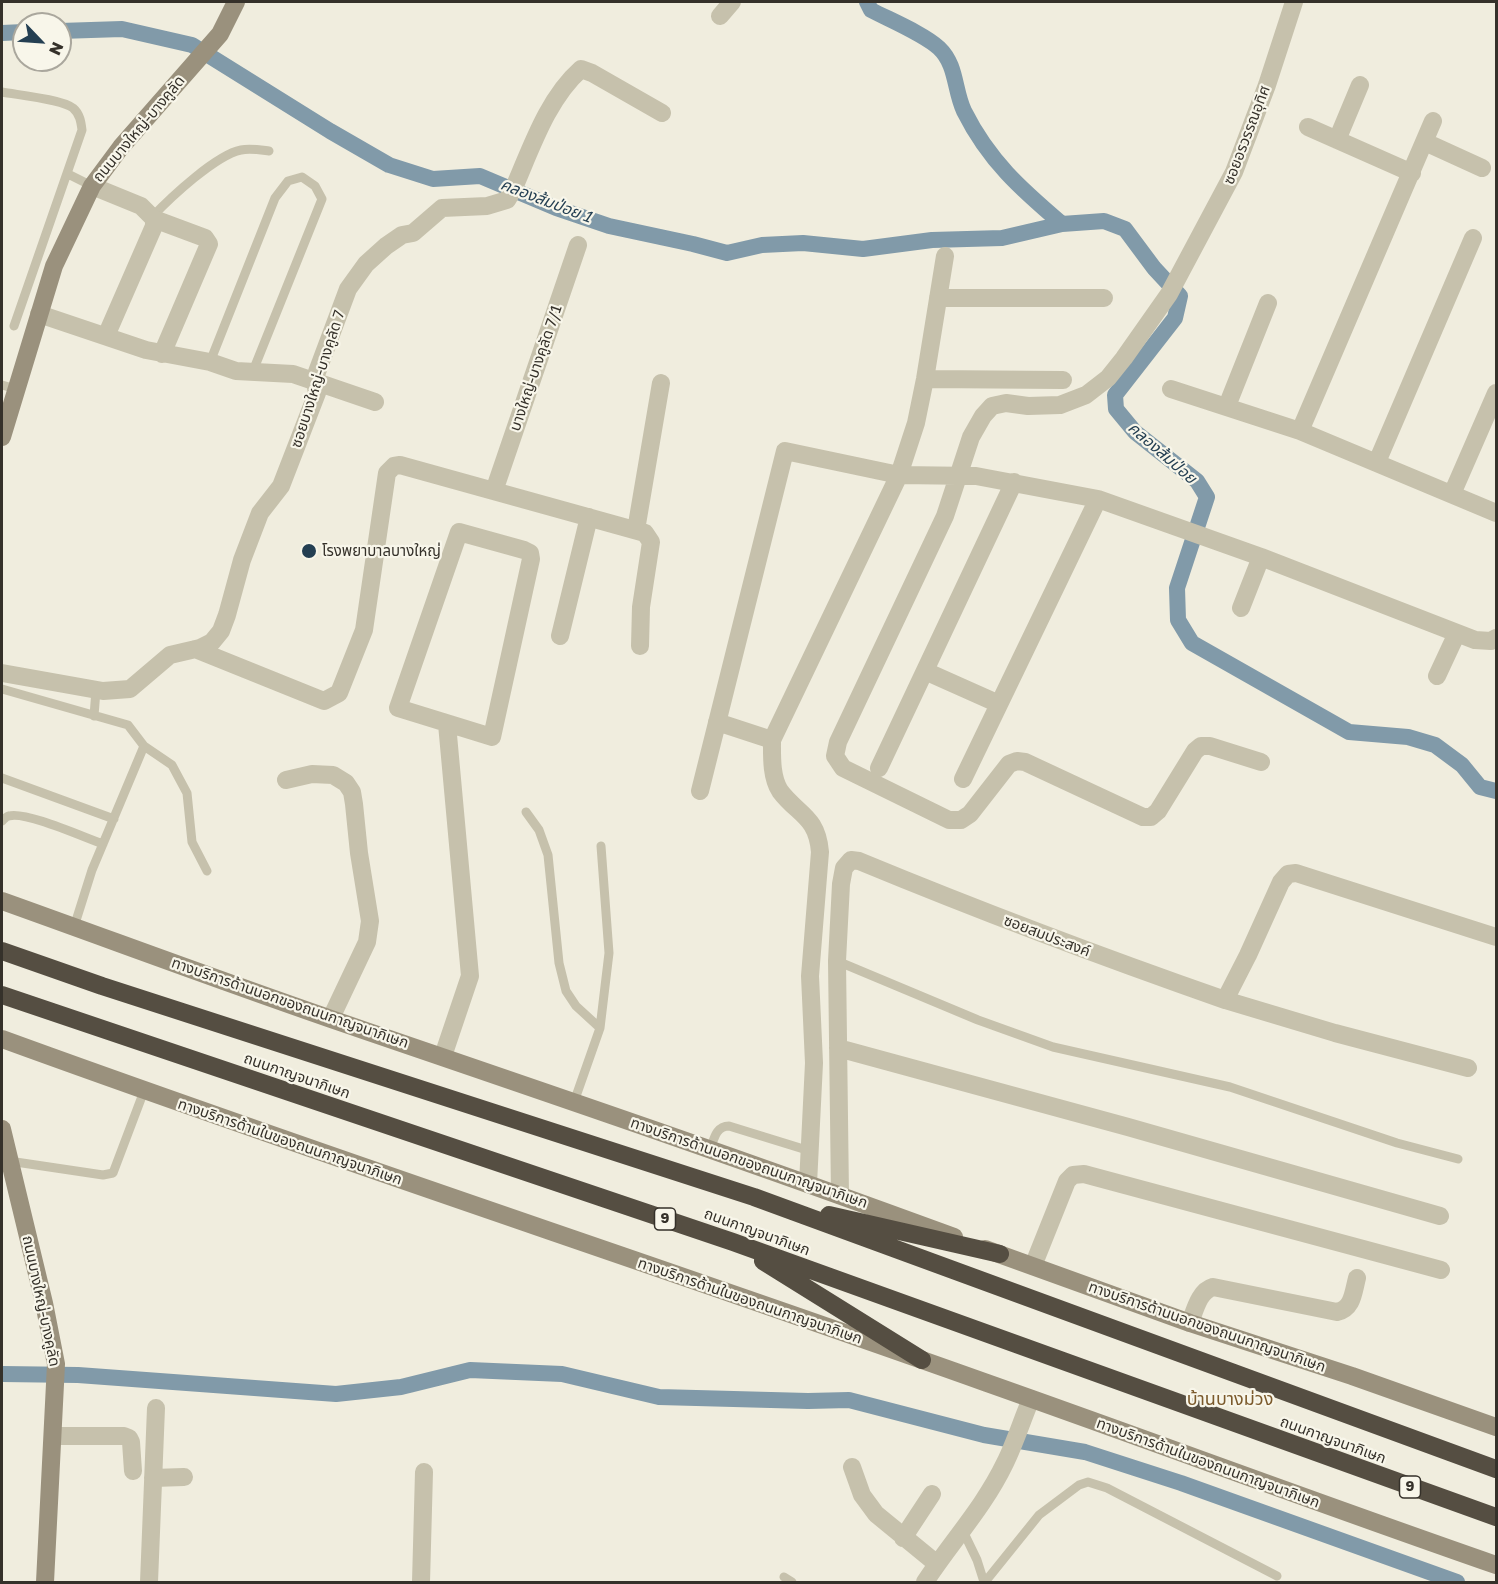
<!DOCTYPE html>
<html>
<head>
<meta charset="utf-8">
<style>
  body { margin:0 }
  #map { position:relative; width:1498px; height:1584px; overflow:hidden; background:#f0edde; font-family:"Golos Text",sans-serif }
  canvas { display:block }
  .frame { position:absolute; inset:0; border:3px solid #35312a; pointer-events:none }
  .north { position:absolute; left:12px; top:12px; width:60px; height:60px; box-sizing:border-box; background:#f8f6ea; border:2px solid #aaa79d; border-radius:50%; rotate:115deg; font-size:16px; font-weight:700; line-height:24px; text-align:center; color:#35312a }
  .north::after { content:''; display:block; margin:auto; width:21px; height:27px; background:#243f52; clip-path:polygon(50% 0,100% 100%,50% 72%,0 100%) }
</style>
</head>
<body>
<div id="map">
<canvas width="1498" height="1584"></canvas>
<div class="frame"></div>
<div class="north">N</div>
</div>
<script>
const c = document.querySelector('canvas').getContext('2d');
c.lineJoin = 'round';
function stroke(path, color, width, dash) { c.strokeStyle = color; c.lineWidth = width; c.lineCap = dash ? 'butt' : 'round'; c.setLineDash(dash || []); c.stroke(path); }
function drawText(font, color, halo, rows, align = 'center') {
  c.font = font + ' "Golos Text","Noto Sans Thai",sans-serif'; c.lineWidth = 4.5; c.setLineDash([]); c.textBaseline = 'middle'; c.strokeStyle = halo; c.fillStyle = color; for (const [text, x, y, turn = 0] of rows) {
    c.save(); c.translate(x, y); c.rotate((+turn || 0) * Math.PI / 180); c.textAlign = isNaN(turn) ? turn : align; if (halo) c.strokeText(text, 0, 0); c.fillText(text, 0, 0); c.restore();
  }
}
const canal = new Path2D(`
  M867,2L871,10C890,20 924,34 939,48C957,65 954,90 964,111C989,161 1021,189 1062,224
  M60,31L122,29L192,45L330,131L389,165L433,179L480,176L556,208L609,226L693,244L727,253L762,245L803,243L863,249L932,240L1002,238L1062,224L1104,221L1125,229L1154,268L1180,296L1175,318L1115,395L1116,409L1135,432L1197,481L1207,497L1177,588L1178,620L1192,643L1349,732L1408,737L1435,745L1462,765L1480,787L1496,791
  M2,33L24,32
  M2,1374L78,1375L336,1394L401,1387L470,1370L562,1374L659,1397L808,1401L849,1400L984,1435L1085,1452L1181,1483L1457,1582`);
const lane = new Path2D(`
  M2,92C18,95 61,99 73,108C80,114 81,122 82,130L14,326
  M68,174L92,186
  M152,217C171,197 216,155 241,150C250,148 261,150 269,151
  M210,362L275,198L288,181L302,177L315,186L322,199L253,371
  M2,385L16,389
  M2,689L128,725L144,746L92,870L74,927
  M94,716L96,690
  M144,746L172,765L187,793L192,842L207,871
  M2,778L114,819
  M526,812L539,830L548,855L559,963L566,991L576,1006L600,1028
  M2,821C3,820 7,816 9,816C26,811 85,838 103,844
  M837,961L978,1020L1053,1047L1230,1087L1397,1143L1458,1159
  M574,1102L600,1028L609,953L601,846
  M710,1150C714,1139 716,1126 729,1126L810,1151
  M9,1161L103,1175L113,1173L144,1091
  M963,1531L977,1560L984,1582
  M784,1577L792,1582
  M985,1582L1039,1515L1079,1485L1088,1482L1107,1488L1277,1576`);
const street = new Path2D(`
  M720,16L732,2
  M1308,127L1412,173
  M1337,140L1360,85
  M1425,142L1482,168
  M92,186L141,206L154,219V226L106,336
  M154,219L205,238L209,244L162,354
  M938,298H1104
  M39,314L146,350L210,362L236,371L293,374L375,402
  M925,379L1063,380
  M1171,389L1300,431L1496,513
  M1227,406L1268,303
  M1300,431L1433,121
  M1377,462L1473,238
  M494,491L578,245
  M1452,494L1496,393
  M636,530L661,383
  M459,532L524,550L530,553L531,559L492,737L398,708Z
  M1241,608L1261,557
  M560,636L589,517
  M195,649L324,701L339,693L364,630L387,473L394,466L400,465L645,533L651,542L641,607L640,646
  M925,671L999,704
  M2,673L103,691L130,689L170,655L200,648L212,642L221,631L227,615L242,560L260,513L281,486L317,393L315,382L317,372L348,289L366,264L386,246L402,235L413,233L442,208L487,206L507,200L513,190C531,149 547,99 581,69L592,73L662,113
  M1437,676L1457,633
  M717,722L772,740
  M1261,762L1210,746H1201L1195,751L1158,811L1151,817H1143L1025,762L1017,761L1009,764L970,814L961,820H949L843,768L835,756L838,742L945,516L971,437L983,416L992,406L1006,403L1028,406L1060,405L1086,395L1108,378L1124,358L1169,294L1234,172L1267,85L1294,2
  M879,768L1014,482
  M963,779L1098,499
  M286,780L312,774L333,775L346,783L352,792L354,804L359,853L370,921L367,942L331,1018
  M700,791L785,451L899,475L976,476L1098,499L1261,557L1475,640L1491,641L1496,638
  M1225,1000L1335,1033L1468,1068
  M838,1048L1128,1127L1440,1216
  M443,1056L470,976L447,724
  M808,1184L814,1063L810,976L820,852C817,816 798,815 780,791C771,777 772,756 772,740L899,475L916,423L925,379L945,256
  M840,1195L837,961L841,884L844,868L851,860L859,861C980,911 1102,957 1225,1000L1248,955L1281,882L1288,874L1296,873L1496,937
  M1033,1266L1067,1181L1073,1175L1084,1174L1441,1270
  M1190,1323C1195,1310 1199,1291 1213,1287L1337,1312C1353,1308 1353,1293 1357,1278
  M53,1436H124L129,1438L131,1442L133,1471
  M852,1467L862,1495L876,1514L937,1564
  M153,1478L184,1477
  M903,1538L932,1494
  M149,1582L156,1408
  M421,1582L424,1472
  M925,1582C951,1542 984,1507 1005,1463C1015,1443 1022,1420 1031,1399`);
const secondary = new Path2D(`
  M2,437L54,266L92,186L121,147L220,34L236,2
  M2,901C111,940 221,981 331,1019C539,1090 748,1161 954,1237
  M2,1039C328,1158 659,1266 987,1383C1157,1443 1326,1506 1496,1565
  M2,1129L44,1303L56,1364L45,1582
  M985,1249L1190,1323L1352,1376L1496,1427`);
const highway = new Path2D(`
  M2,951L102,986L754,1197L1496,1469
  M2,995L733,1242L1496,1517
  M829,1215L1000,1254
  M763,1261L922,1360`);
const markers = [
  [309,551,8,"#243f52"]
];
const shields = [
  [665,1219,21],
  [1410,1487,21]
];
const shieldNames = [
  ["9",665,1219],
  ["9",1410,1487]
];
const streetNames = [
  ["ถนนบางใหญ่-บางคูลัด",139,129,-50],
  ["ซอยอรวรรณอุทิศ",1247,135,-69],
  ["บางใหญ่-บางคูลัด 7/1",536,368,-71],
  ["ซอยบางใหญ่-บางคูลัด 7",318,379,-72],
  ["ซอยสมประสงค์",1047,936,21],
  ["ทางบริการด้านนอกของถนนกาญจนาภิเษก",290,1003,19],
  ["ถนนกาญจนาภิเษก",297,1076,19],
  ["ทางบริการด้านในของถนนกาญจนาภิเษก",290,1142,19],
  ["ทางบริการด้านนอกของถนนกาญจนาภิเษก",749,1163,19],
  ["ถนนกาญจนาภิเษก",757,1232,20],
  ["ถนนบางใหญ่-บางคูลัด",41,1301,78],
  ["ทางบริการด้านในของถนนกาญจนาภิเษก",750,1301,19],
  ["ทางบริการด้านนอกของถนนกาญจนาภิเษก",1207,1327,19],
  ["ถนนกาญจนาภิเษก",1333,1440,20],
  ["ทางบริการด้านในของถนนกาญจนาภิเษก",1208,1463,20]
];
const poiNames = [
  ["โรงพยาบาลบางใหญ่",322,551]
];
const waterNames = [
  ["คลองส้มป่อย 1",546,201,21],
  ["คลองส้มป่อย",1162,453,41]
];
const quarterNames = [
  ["บ้านบางม่วง",1230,1399]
];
stroke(canal, '#819aa9', 16);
stroke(lane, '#c6c1ac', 9);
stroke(street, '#c6c1ac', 18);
stroke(secondary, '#9a917d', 18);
stroke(highway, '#554e42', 18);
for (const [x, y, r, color] of markers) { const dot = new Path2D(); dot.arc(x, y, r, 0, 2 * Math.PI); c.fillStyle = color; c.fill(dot); stroke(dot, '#f8f6ea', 2); }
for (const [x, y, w] of shields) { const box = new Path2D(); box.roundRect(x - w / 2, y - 11, w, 22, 4.5); c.fillStyle = '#f8f6ea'; c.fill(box); stroke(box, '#35312a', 1.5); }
drawText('bold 14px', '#35312a', null, shieldNames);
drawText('15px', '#35312a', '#f8f6ea', streetNames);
drawText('15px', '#35312a', '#f8f6ea', poiNames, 'left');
drawText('italic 16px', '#243f52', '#f8f6ea', waterNames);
drawText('18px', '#7b5a2c', '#f8f6ea', quarterNames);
</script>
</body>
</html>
